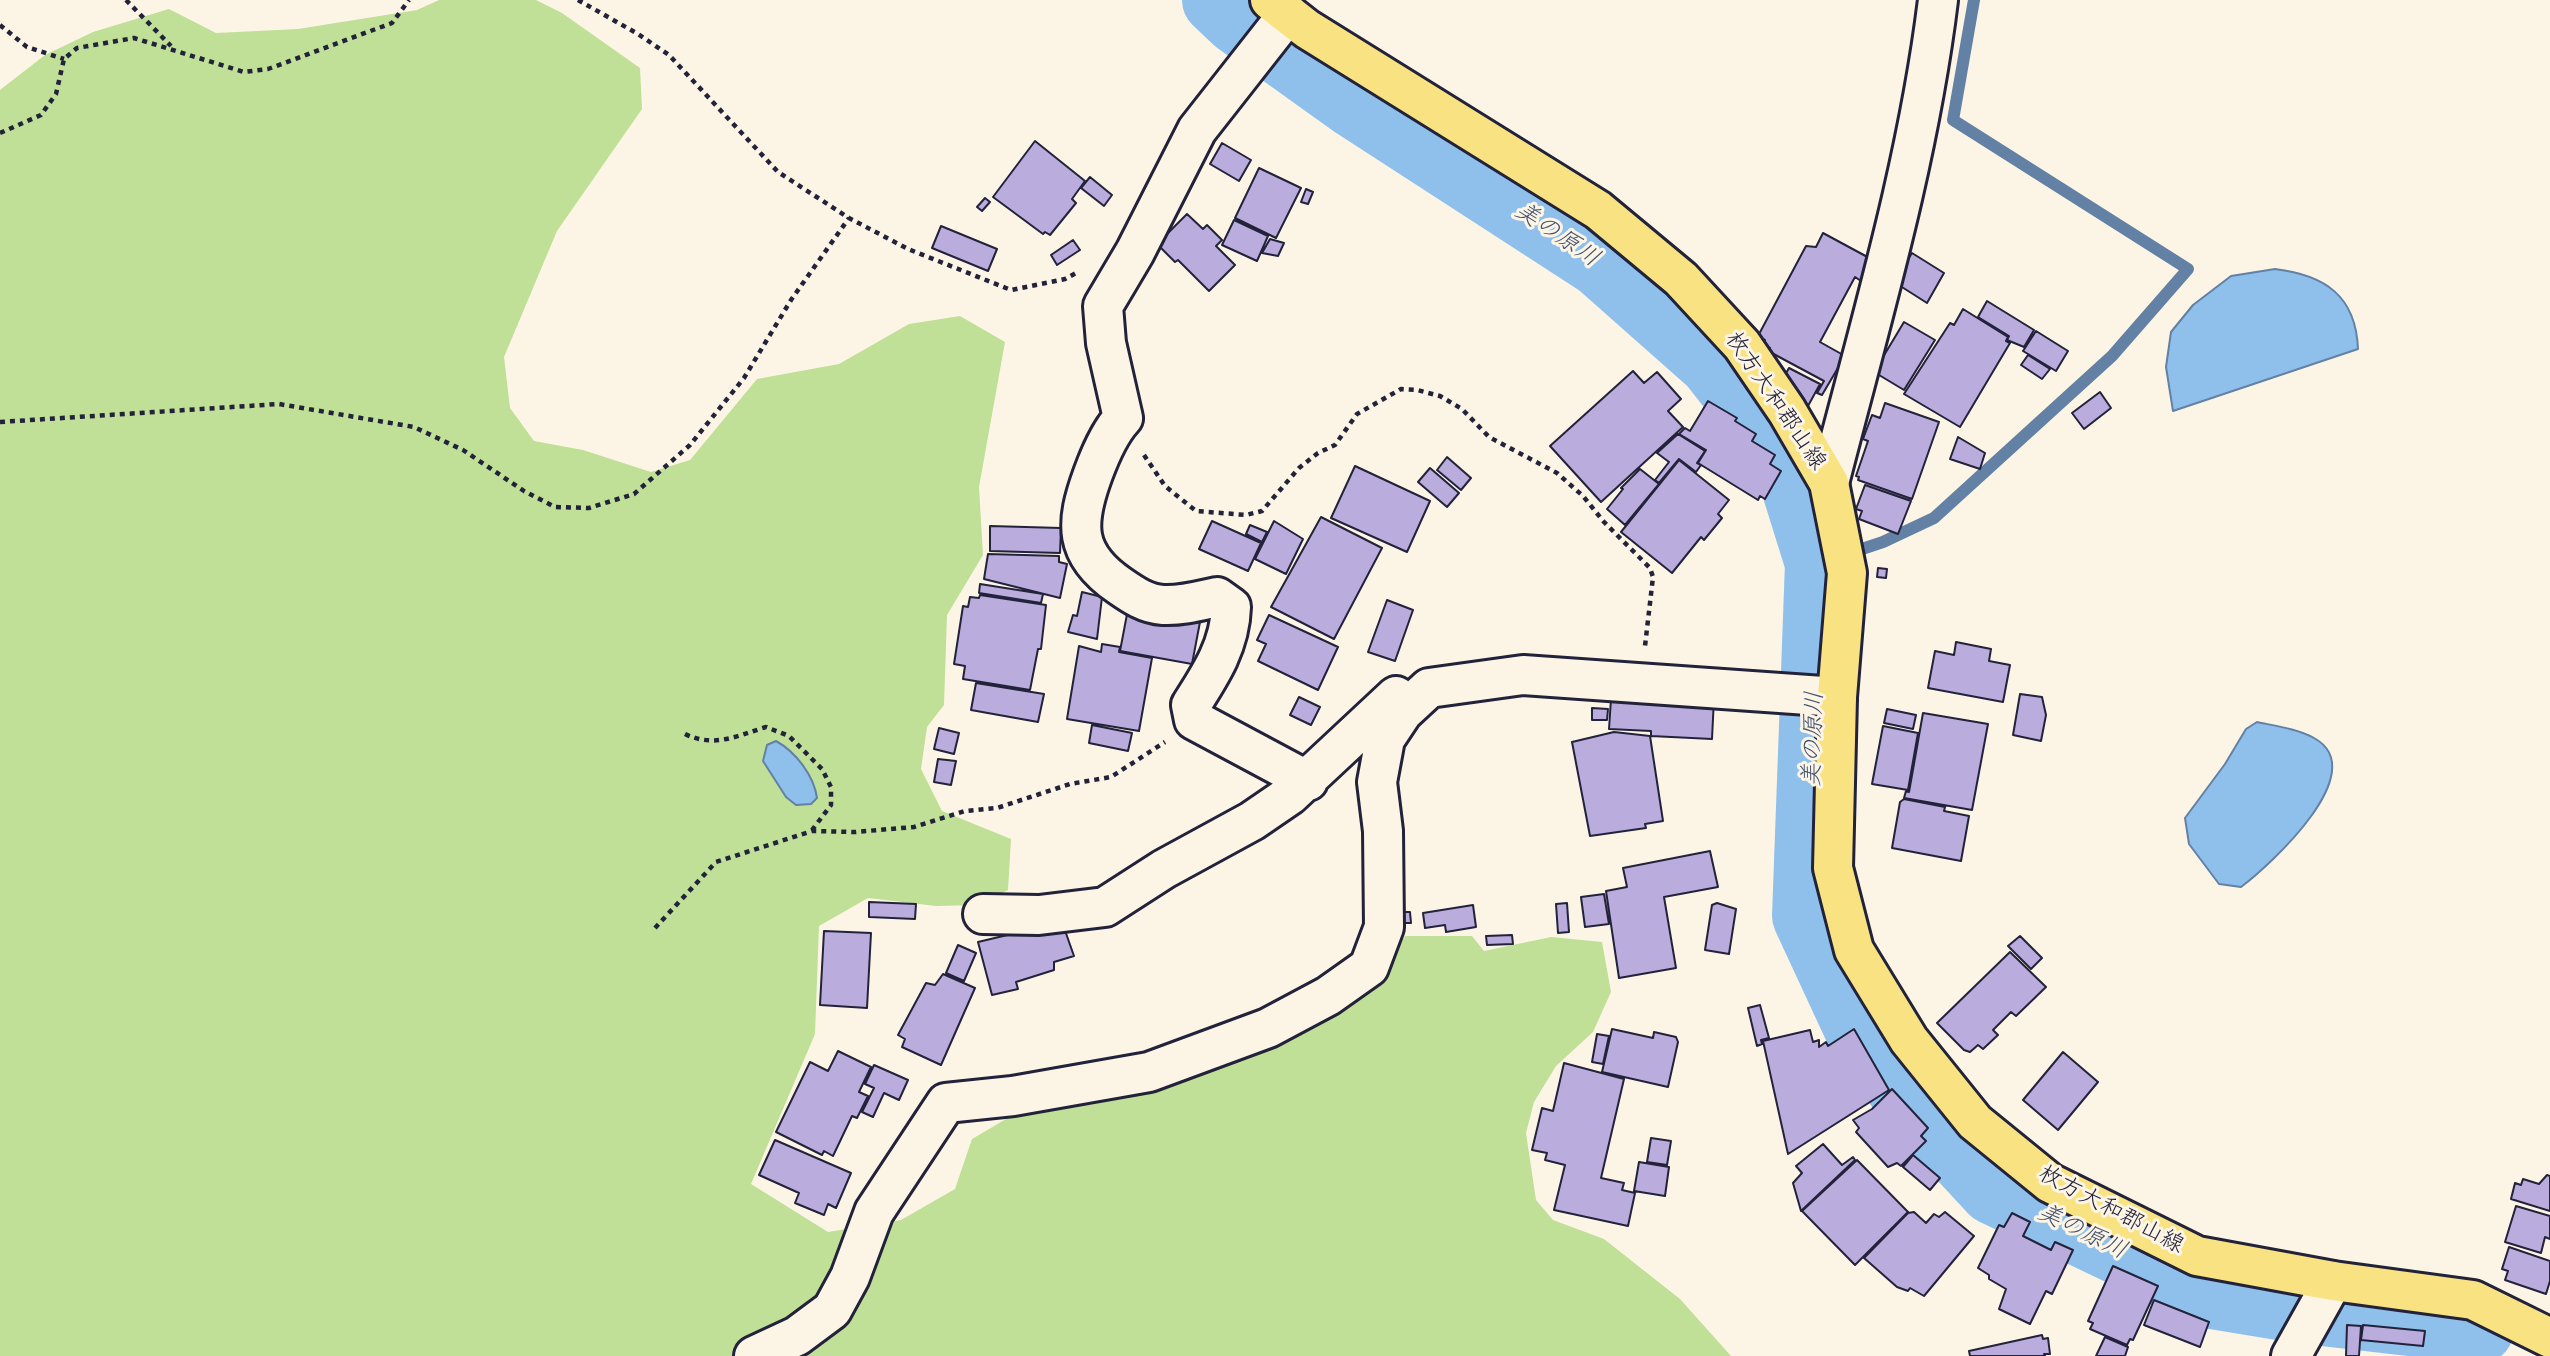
<!DOCTYPE html>
<html>
<head>
<meta charset="utf-8">
<style>
  body { margin:0 }
  canvas { display:block; background:#fcf5e5 }
</style>
</head>
<body>
<canvas width="2550" height="1356"></canvas>
<script>
const c = document.querySelector('canvas').getContext('2d');
c.lineJoin = 'round';
function paint(path, color) { c.fillStyle = color; c.fill(path, 'evenodd'); }
function stroke(path, color, width, dash) { c.strokeStyle = color; c.lineWidth = width; c.lineCap = dash ? 'butt' : 'round'; c.setLineDash(dash || []); c.stroke(path); }
function drawText(font, color, halo, rows, align = 'center') {
  c.font = font + ' Itim,"Klee One",sans-serif'; c.lineWidth = 6; c.setLineDash([]); c.textBaseline = 'middle'; c.strokeStyle = halo; c.fillStyle = color; for (const [text, x, y, turn = 0] of rows) {
    c.save(); c.translate(x, y); c.rotate((+turn || 0) * Math.PI / 180); c.textAlign = isNaN(turn) ? turn : align; if (halo) c.strokeText(text, 0, 0); c.fillText(text, 0, 0); c.restore();
  }
}
const green = new Path2D(`
  M439,0H536L562,13L640,68L642,109L557,231L504,357L510,408L534,441L583,450L651,472L690,460L757,379L839,364L909,324L960,316L1005,342L979,487L983,555L947,615L944,705L927,727L921,769L942,811L1011,839L1008,890L977,905L936,906L868,898L819,926L815,1034L751,1184L828,1232L901,1220L955,1189L972,1139L1018,1112L1095,1104L1215,1070L1384,972L1405,936H1472L1484,951L1551,937L1602,942L1611,992L1593,1032L1556,1066L1534,1102L1526,1133L1536,1200L1553,1220L1604,1239L1680,1299L1731,1356H0V90L45,55L93,32L169,9L216,33L298,29L417,10Z`);
const water = new Path2D(`
  M2275,269C2325,275 2356,296 2358,349L2173,411L2166,367L2171,332L2193,305L2231,276Z
  M2257,722C2276,726 2298,729 2314,738C2374,771 2269,866 2241,887L2219,884L2189,844L2185,818L2225,764L2246,729Z
  M776,741C796,752 814,776 817,798L811,804L796,805L786,797L763,761L767,745Z`);
const stream = new Path2D(`
  M1820,563L1883,542L1934,518L2112,356L2188,269L1953,120L1974,0`);
const river = new Path2D(`
  M1217,0L1237,19L1353,102L1600,262L1713,362L1787,457L1820,563L1807,916L1858,1026L1908,1097L1994,1190L2212,1294L2297,1308L2479,1329`);
const building = new Path2D(`
  M1035,141L1085,181L1072,199L1076,203L1050,235L1045,232L1043,234L993,197Z
  M1222,143L1251,160L1239,181L1210,164Z
  M1259,168L1301,188L1276,238L1235,218Z
  M1090,177L1112,195L1104,206L1081,188Z
  M1306,189L1313,192L1308,204L1301,202Z
  M985,198L990,202L982,211L977,207Z
  M1187,214L1203,229L1207,225L1222,240L1216,246L1235,265L1209,291L1178,260L1175,262L1157,244Z
  M1234,220L1268,236L1257,261L1222,245Z
  M941,226L997,249L988,271L932,248Z
  M1823,233L1873,260L1861,281L1855,277L1820,342L1845,356L1822,395L1817,393L1824,381L1768,351L1770,348L1763,344L1765,340L1758,336L1806,246L1816,247Z
  M1270,239L1284,243L1278,256L1262,253Z
  M1073,240L1080,250L1057,265L1051,255Z
  M1912,253L1944,273L1927,303L1894,282Z
  M1987,301L2034,330L2024,347L2007,340L2009,336L1978,317Z
  M1963,309L2008,337L2006,341L2010,343L1960,427L1904,394L1950,323L1954,325Z
  M1904,322L1935,340L1904,390L1874,372Z
  M2036,331L2068,351L2056,371L2023,351Z
  M2028,355L2050,369L2042,379L2021,365Z
  M1789,368L1820,384L1808,406L1785,375Z
  M1633,371L1644,383L1657,372L1681,399L1668,411L1683,427L1601,502L1550,446Z
  M2100,392L2111,408L2084,429L2072,413Z
  M1708,401L1737,418L1735,421L1756,434L1752,441L1775,455L1770,464L1781,471L1765,499L1760,496L1758,500L1698,463L1706,450L1679,434L1685,428L1690,431Z
  M1885,403L1939,422L1912,499L1858,480L1859,477L1856,476L1868,441L1863,439L1872,415L1880,418Z
  M1678,434L1705,451L1697,463L1701,465L1696,472L1679,459L1659,483L1655,480L1669,462L1657,453Z
  M1958,437L1985,453L1980,469L1950,459Z
  M1447,457L1471,478L1461,490L1437,470Z
  M1679,460L1729,500L1718,514L1722,518L1704,540L1701,537L1672,573L1621,532Z
  M1355,466L1430,501L1407,552L1331,518Z
  M1430,468L1459,493L1447,507L1418,482Z
  M1640,469L1659,484L1625,525L1607,509L1623,489L1621,488Z
  M1865,485L1911,501L1898,534L1859,519L1862,511L1856,509Z
  M1321,517L1382,548L1334,639L1271,607Z
  M1212,521L1261,543L1248,571L1199,549Z
  M1274,521L1303,539L1286,574L1255,559Z
  M1250,525L1267,532L1262,542L1246,534Z
  M990,526L1061,528L1060,553L990,551Z
  M988,554L1059,556V562L1067,564L1060,598L984,579Z
  M1878,568L1887,569L1886,578L1877,577Z
  M980,584L1043,594L1041,603L979,593Z
  M1082,592L1102,597L1097,639L1068,632L1073,615L1077,616Z
  M980,595L1046,605L1041,649H1038L1030,690L963,679L965,666L954,664L963,606L968,607L970,597L979,598Z
  M1387,600L1413,610L1395,661L1368,652Z
  M1128,609L1200,622L1192,664L1120,651Z
  M1269,615L1338,647L1318,690L1258,661L1266,644L1257,640Z
  M1956,642L1991,649L1989,661L2010,665L2003,702L1928,688L1935,651L1954,655Z
  M1102,644L1120,647L1119,652L1152,658L1139,731L1067,719L1079,646L1101,652Z
  M976,683L1044,694L1038,722L971,710Z
  M2020,694L2042,697L2046,715L2041,741L2013,735Z
  M1299,697L1320,707L1311,725L1290,715Z
  M1714,698L1712,739L1651,736V731L1609,729L1611,699Z
  M1592,708L1608,709L1607,720H1592Z
  M1887,709L1916,715L1913,729L1884,723Z
  M1923,713L1988,724L1972,810L1904,798L1906,791L1909,792Z
  M1092,725L1132,733L1128,751L1089,743Z
  M1883,726L1918,733L1908,790L1872,784Z
  M939,728L959,733L954,754L934,749Z
  M1614,732L1650,736L1663,821L1645,824L1646,828L1590,836L1572,742Z
  M938,759L956,761L951,785L934,782Z
  M1904,799L1945,807L1944,811L1969,816L1961,861L1892,848L1900,802Z
  M1710,851L1718,887L1664,897L1676,968L1619,978L1606,891L1627,887L1623,868Z
  M1604,894L1609,924L1585,927L1581,897Z
  M869,902L916,904L915,919L869,917Z
  M1567,903L1569,932L1558,933L1556,904Z
  M1717,903L1736,909L1729,954L1705,950L1712,905Z
  M1473,905L1476,927L1446,932L1445,925L1425,928L1423,913Z
  M1400,912H1410L1411,923H1400Z
  M1062,922L1074,956L1054,962V970L1016,982L1018,989L992,995L978,942Z
  M824,931L871,933L867,1008L820,1005Z
  M1512,935L1513,944L1487,945L1486,936Z
  M2020,936L2042,958L2031,969L2008,946Z
  M958,945L976,953L964,981L946,973Z
  M2010,952L2046,987L2016,1016L2011,1012L1993,1030L1998,1035L1983,1049L1978,1045L1970,1052L1964,1050L1937,1023Z
  M943,974L975,988L941,1065L902,1047L905,1039L898,1035L926,983L935,985Z
  M1760,1005L1769,1038L1761,1040L1762,1044L1757,1046L1748,1008Z
  M1612,1029L1653,1038L1654,1032L1676,1037L1678,1042L1668,1087L1602,1072Z
  M1854,1029L1889,1090L1788,1154L1763,1041L1810,1030L1813,1042L1819,1040V1047L1826,1042L1828,1046Z
  M1597,1034L1609,1036L1603,1064L1592,1062Z
  M838,1051L871,1067L859,1092L868,1096L857,1118L852,1116L833,1156L824,1151L822,1155L776,1132L810,1062L828,1071Z
  M2063,1052L2098,1082L2058,1130L2023,1100Z
  M1564,1063L1624,1079L1601,1178L1624,1183L1622,1190L1635,1193L1628,1226L1554,1210L1565,1165L1545,1160L1547,1153L1532,1150L1542,1108L1553,1111Z
  M874,1065L908,1080L899,1100L884,1093L873,1117L862,1112L874,1088L865,1084Z
  M1892,1089L1928,1128L1921,1136L1926,1141L1901,1166L1897,1163L1888,1167L1856,1132L1859,1128L1853,1120L1872,1109Z
  M1651,1138L1671,1141L1667,1165L1647,1162Z
  M775,1140L851,1173L836,1208L828,1204L824,1215L795,1203L799,1193L759,1175Z
  M1823,1144L1842,1165L1853,1157L1855,1160L1801,1211L1793,1183L1802,1173L1796,1166Z
  M1913,1155L1940,1178L1930,1190L1903,1167Z
  M1857,1160L1908,1212L1855,1265L1802,1211Z
  M1639,1162L1669,1167L1665,1196L1634,1191Z
  M2547,1175L2550,1176V1211L2511,1199L2515,1183L2521,1185L2523,1179L2539,1184Z
  M2516,1206L2550,1216V1239L2545,1237L2541,1253L2505,1242Z
  M1914,1212L1926,1223L1934,1214L1939,1217L1945,1212L1974,1236L1924,1296L1910,1288L1908,1291L1897,1287L1864,1258L1908,1213Z
  M2012,1213L2030,1222L2023,1236L2051,1250L2055,1242L2073,1250L2052,1294L2046,1291L2030,1324L1999,1309L2006,1289L1989,1279V1275L1978,1268L1999,1225L2004,1227Z
  M2509,1247L2550,1261V1281L2546,1294L2505,1280L2508,1271L2502,1269Z
  M2113,1266L2158,1286L2133,1340L2130,1339L2127,1345L2090,1329L2093,1323L2088,1321Z
  M2154,1300L2209,1322L2200,1347L2144,1325Z
  M2347,1325L2361,1326L2359,1356H2346Z
  M2363,1325L2425,1331L2423,1346L2361,1340Z
  M2042,1335L2043,1339L2048,1338L2050,1354H2044L2045,1356H1970L1969,1351Z
  M2105,1337L2128,1347L2125,1356H2096Z`);
const path = new Path2D(`
  M126,0L171,46
  M578,0L638,34L669,55L778,172L849,218L908,249L1011,290L1065,279L1076,273
  M0,25L27,47L64,59
  M0,133L41,115L56,94L64,59L77,48L134,38L244,72L268,69L392,23L409,0
  M0,422L279,404L414,427L463,450L524,491L555,507L589,508L634,494L690,445L744,378L791,300L849,218
  M1144,455L1165,486L1196,511L1246,515L1262,511L1299,468L1318,453L1335,445L1357,414L1401,389L1417,390L1440,396L1462,409L1489,437L1557,473L1583,496L1604,522L1650,568L1653,577L1645,646
  M685,734C714,748 737,736 766,727L789,736L822,769L831,787V805L812,830
  M655,928L716,862L812,831L855,832L914,827L965,811L997,808L1070,784L1111,777L1165,742`);
const minor = new Path2D(`
  M1288,14L1197,130L1135,252L1103,306L1106,343L1123,418C1109,433 1100,455 1093,474C1075,523 1073,554 1120,586C1133,595 1146,604 1163,605C1181,606 1199,601 1217,597L1231,607C1230,645 1211,674 1191,705L1194,720L1308,781
  M1829,483C1870,323 1918,164 1938,0
  M983,914L1039,915L1105,907L1164,869L1252,821L1290,795L1396,696
  M754,1356L797,1336L832,1310L850,1277L874,1212L946,1103L1013,1096L1149,1072L1268,1028L1328,996L1369,967L1384,927L1383,831L1377,782L1385,739L1403,712L1429,688L1523,675L1837,697
  M2291,1356L2333,1281`);
const major = new Path2D(`
  M1270,0L1307,29L1598,210L1681,279L1742,345L1787,411L1829,483L1847,573L1837,697L1833,868L1854,950L1909,1040L1975,1122L2050,1183L2197,1256L2333,1281L2473,1300L2550,1338`);
const streetNames = [
  ["枚方大和郡山線",1775,401,56],
  ["枚方大和郡山線",2111,1210,28]
];
const waterNames = [
  ["美の原川",1557,235,34],
  ["美の原川",1814,739,-88],
  ["美の原川",2082,1232,26]
];
paint(green, '#c0df97');
paint(water, '#8fc0eb');
stroke(water, '#6381a5', 2);
stroke(stream, '#6381a5', 12);
stroke(river, '#8fc0eb', 70);
paint(building, '#baacdd');
stroke(building, '#22223b', 2);
stroke(minor, '#22223b', 44);
stroke(major, '#22223b', 44);
stroke(path, '#22223b', 4.5, [5, 5]);
stroke(minor, '#fcf5e5', 38);
stroke(major, '#f8e281', 38);
drawText('23px', '#22223b', '#fcf5e5', streetNames);
drawText('italic 24px', '#435170', '#fcf5e5', waterNames);
</script>
</body>
</html>
